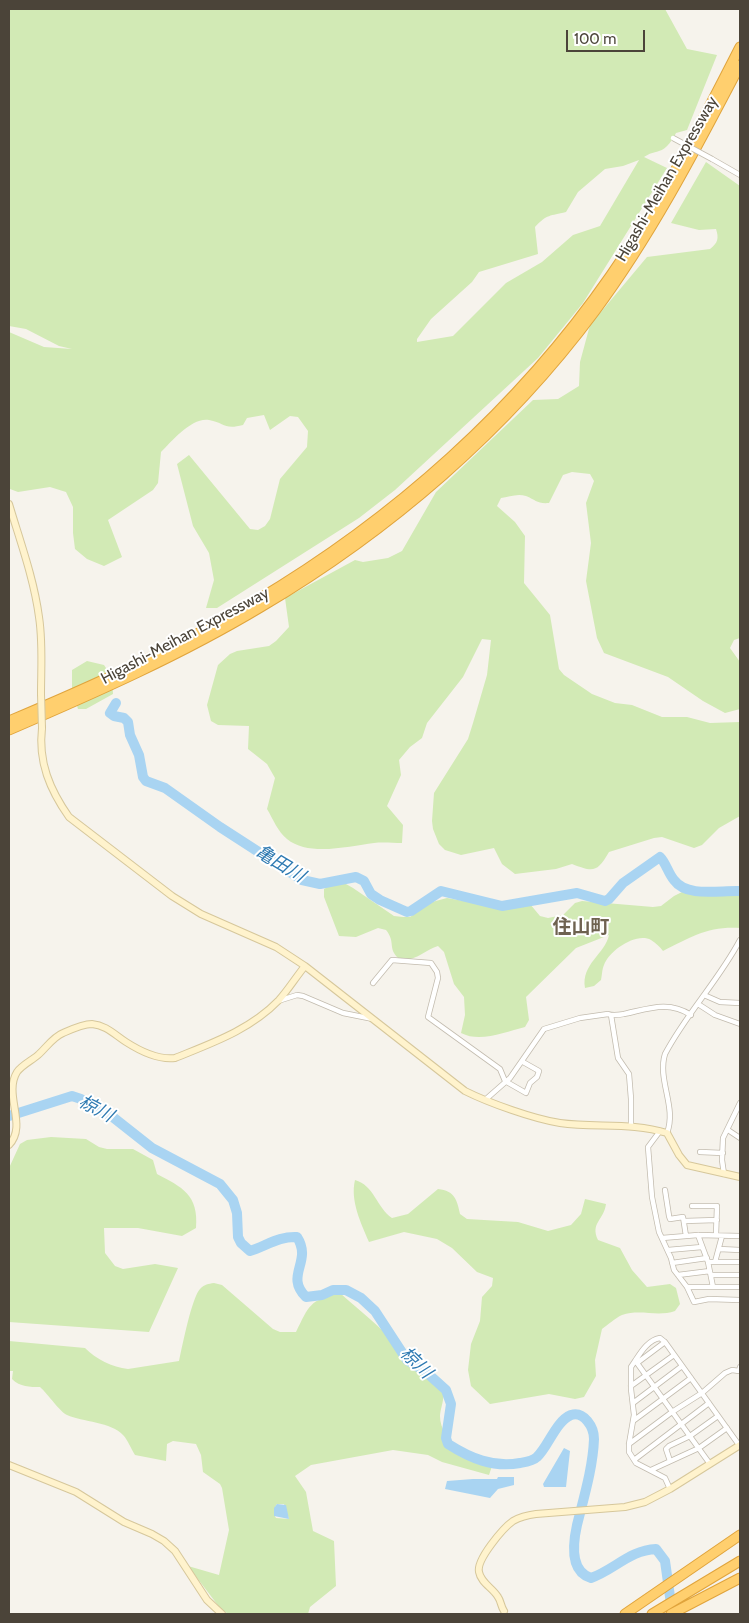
<!DOCTYPE html>
<html>
<head>
<meta charset="utf-8">
<style>
  body { margin:0 }
  #map { position:relative; width:749px; height:1623px; overflow:hidden; background:#f6f3ec; font-family:Cabin,sans-serif }
  canvas { display:block }
  .frame { position:absolute; inset:0; border:10px solid #4b4439; pointer-events:none }
  .scale { position:absolute; left:566px; top:30px; width:79px; height:22px; box-sizing:border-box; border:2px solid #4b4439; border-top:0; padding-left:6px; font-size:15px; line-height:18px; white-space:nowrap; color:#4b4439; -webkit-text-stroke:4px #fff; paint-order:stroke }
</style>
</head>
<body>
<div id="map">
<canvas width="749" height="1623"></canvas>
<div class="frame"></div>
<div class="scale">100 m</div>
</div>
<script>
const c = document.querySelector('canvas').getContext('2d');
c.lineJoin = 'round';
function paint(path, color) { c.fillStyle = color; c.fill(path, 'evenodd'); }
function stroke(path, color, width, dash) { c.strokeStyle = color; c.lineWidth = width; c.lineCap = dash ? 'butt' : 'round'; c.setLineDash(dash || []); c.stroke(path); }
function drawText(font, color, halo, rows, align = 'center') {
  c.font = font + ' Cabin,"Noto Sans JP",sans-serif'; c.lineWidth = 4; c.setLineDash([]); c.textBaseline = 'middle'; c.strokeStyle = halo; c.fillStyle = color; for (const [text, x, y, turn = 0] of rows) {
    c.save(); c.translate(x, y); c.rotate((+turn || 0) * Math.PI / 180); c.textAlign = isNaN(turn) ? turn : align; if (halo) c.strokeText(text, 0, 0); c.fillText(text, 0, 0); c.restore();
  }
}
const green = new Path2D(`
  M9,9H665L687,49L717,55L687,130L676,133C673,139 667,149 659,151C653,153 650,153 644,157L667,168L583,303L538,358L395,490L359,518L217,608H206L214,580L209,553L193,526L177,464L189,455L250,529L258,530L265,526L270,519L280,479L307,447L308,431L298,417L290,416L270,430L264,415L247,418L243,425C224,430 225,423 209,420C192,417 172,441 161,452L158,483L153,490L108,520L122,557L104,566L87,559L75,549L73,533V507L66,492L50,487L18,492L10,489L9,332L44,347L72,349L59,346L26,329L9,326ZM639,160L600,226L573,235L542,262L506,283L453,336L417,342V339L431,319L472,282L479,272L538,254L535,227C547,214 550,216 566,212L578,192L605,169L623,166Z
  M706,162L740,186V638L734,640L730,648L740,662V709L725,713L703,701L668,677L604,653L597,638L586,581L591,543L586,503L594,481L590,474L572,472L563,475L549,503C537,504 536,500 526,496C517,493 509,497 501,498L497,506L515,522L525,536L524,583L550,615L559,669L564,675L592,694L615,703L632,705L662,717H687L710,723L740,722V816L719,828L702,845L694,848L662,837L654,838L609,852C597,873 593,872 572,864L556,869L515,874L502,864L494,848L461,855L445,850L439,844L433,829L432,821L434,793L468,739L473,723L487,675L491,640L482,639L463,677L427,723L422,738L410,747L399,760L401,775L387,806L403,825L402,843C393,843 383,842 374,843C349,846 309,857 287,839C278,832 273,819 267,809L275,778L267,764L248,749L249,726L218,725L211,721L207,705L218,665L230,654L237,651L269,646L276,641L289,627L285,598L355,560L363,562L388,558L402,551L436,492L533,400L558,399L579,386L580,362L590,325L647,257L710,249C718,243 719,238 716,229L699,230L671,223Z
  M87,661L104,665L112,677L113,694L86,709H78L72,690V670Z
  M337,882L346,884L353,888L394,916L403,917H410L432,902L447,898L504,908L530,904L540,916L548,918L563,915L575,903L582,901L653,907L661,906L674,896L684,891L701,896L740,892V928C708,926 691,937 663,951C660,947 656,943 651,940C636,932 609,951 604,965C602,969 602,976 601,980L594,986L585,988C581,964 605,954 609,935L576,948L526,997L529,1020L525,1027C505,1032 480,1043 461,1033L465,1015L464,997L454,984L444,952L438,946C426,949 404,971 394,953C390,945 394,940 386,930L378,928L356,937L339,936L324,897V889Z
  M51,1137L86,1139L99,1147L107,1149H133L153,1160L157,1174C182,1187 199,1195 196,1228L182,1236L138,1228H104L105,1253L115,1266L123,1269L155,1264L178,1268L149,1332L9,1322V1168L20,1144L27,1140Z
  M355,1180C374,1185 377,1208 392,1218L408,1214L438,1189C455,1191 457,1200 460,1214L467,1219L518,1222L548,1231L571,1225L581,1214L585,1199L606,1204C604,1220 590,1223 598,1240L620,1248L632,1270L647,1287L670,1284L676,1288L680,1304L675,1311C658,1317 640,1309 622,1315C615,1318 608,1325 602,1329L595,1360L596,1376L584,1397L575,1399L549,1394L490,1404L471,1386L468,1370L471,1344L480,1321L482,1297L492,1286L493,1278L477,1272L452,1248L437,1239L404,1232L369,1242C361,1223 350,1201 355,1180Z
  M214,1283L222,1285L273,1329L280,1332H296C309,1306 309,1300 340,1293C354,1306 370,1318 383,1331C394,1343 405,1356 417,1367C424,1373 433,1377 439,1383C448,1393 441,1404 440,1416C440,1442 472,1457 492,1466L489,1475L442,1462L428,1455L393,1450L311,1465L295,1476L306,1492L313,1531L334,1541L336,1586L310,1607L308,1614H228L220,1608L188,1566L219,1575L229,1530L222,1488L220,1484L203,1472L201,1455L196,1444L173,1441L167,1444L166,1461L135,1455C131,1449 128,1440 123,1435C112,1422 82,1422 67,1415C60,1412 48,1394 40,1387C30,1387 20,1387 12,1379L13,1371H9V1341L85,1348C96,1359 112,1367 128,1369L179,1361C182,1347 192,1297 200,1289C205,1284 208,1284 214,1283ZM277,1504H284L289,1519L276,1518C273,1513 274,1508 277,1504Z`);
const water = new Path2D(`
  M564,1448L570,1451L566,1487H544L543,1484Z
  M498,1477H514V1485L498,1489L490,1498L445,1489L447,1481L473,1479H497Z
  M277,1504L286,1505L289,1519L274,1516V1508Z`);
const river = new Path2D(`
  M116,703L110,713L114,716L124,718L128,722L130,735L139,755L143,777L146,781L165,788L220,827L302,880L320,884L356,877L364,881L371,894L380,900L407,912L411,911L441,891L502,906L577,893L605,901L609,899L623,883L660,857C666,863 668,873 674,880C687,898 720,890 740,891
  M9,1116L72,1096L81,1099L114,1118L152,1148L220,1184L233,1200L237,1213L238,1237L241,1243L250,1251C266,1246 279,1236 297,1237C313,1262 284,1275 306,1297L322,1295L333,1290H346L361,1298L375,1311L407,1360L426,1372L446,1390L451,1404L446,1438L448,1444C470,1458 493,1468 520,1463C526,1462 533,1461 537,1457C548,1447 556,1421 571,1415C584,1411 594,1427 594,1439C593,1467 584,1497 577,1525C573,1543 569,1571 591,1578C614,1570 630,1550 656,1549L665,1561L672,1611`);
const street = new Path2D(`
  M712,159L740,175
  M373,983L392,960L431,963L437,972L438,978L428,1017L500,1069L505,1081L526,1093L530,1083L537,1077L539,1071L523,1062
  M704,995L720,1002L740,1003
  M278,1001L297,995L303,996L343,1013L373,1019
  M698,1004L715,1015L740,1024
  M611,1015L618,1058L629,1074L631,1099V1126
  M485,1100L510,1078L544,1029L580,1018L608,1014C613,1016 618,1015 624,1014C648,1009 668,1000 691,1015
  M728,1130L740,1138
  M660,1131L648,1147L652,1197L659,1232L671,1258L674,1270L687,1287L694,1302L709,1299L740,1300
  M667,1133C677,1107 657,1080 665,1054C686,1014 719,980 740,940
  M700,1152L723,1153
  M724,1174L722,1160L723,1138L740,1103
  M665,1190L669,1216L670,1219L683,1217L686,1236
  M692,1206H717L716,1235
  M684,1221L717,1220
  M698,1235L708,1262L713,1287
  M662,1238L698,1235L740,1236
  M719,1249L740,1250
  M668,1250L702,1247
  M708,1262H740
  M715,1262L722,1236
  M672,1263L707,1258
  M678,1275L710,1271
  M711,1275H740
  M687,1287H740
  M635,1361C641,1352 648,1340 660,1338L665,1342
  M636,1362L635,1361L631,1367V1389L634,1415L629,1444V1452L636,1463L665,1478L670,1489
  M631,1386L674,1355
  M633,1403L682,1366
  M633,1421L691,1378
  M629,1444L672,1412L702,1393L725,1373L732,1370L739,1371L740,1367
  M634,1460L709,1403
  M670,1461L666,1449L669,1446L690,1436L718,1416
  M710,1464L637,1363L665,1342L739,1445
  M651,1470L699,1448L727,1428`);
const secondary = new Path2D(`
  M9,504C20,541 34,579 39,617C43,643 41,668 41,694
  M42,728C38,762 50,790 69,817L172,896L201,914L276,947L305,966L465,1091C489,1103 534,1119 560,1123C596,1128 632,1122 667,1133L679,1155L687,1165L740,1177
  M9,1145C28,1125 3,1095 17,1072C22,1065 31,1061 38,1055C46,1048 53,1037 63,1033C72,1029 83,1024 92,1024C106,1025 115,1035 126,1042C140,1051 158,1060 175,1058C212,1043 250,1030 279,1000C288,990 296,977 305,966
  M9,1465L76,1492L124,1522L152,1534L164,1541L175,1551L207,1600L222,1614
  M504,1611C501,1607 501,1601 498,1597C493,1588 481,1583 479,1572C476,1560 503,1528 513,1521C520,1517 528,1515 536,1514L625,1507L645,1502L670,1489L740,1445`);
const highway = new Path2D(`
  M9,721C92,686 175,649 254,602C394,519 518,409 611,275C661,203 700,125 740,47
  M9,730C95,693 181,655 261,607C389,531 506,431 595,311C652,234 696,149 740,65
  M625,1614L740,1535
  M652,1614L740,1561
  M671,1614L740,1578`);
const streetBridge = new Path2D(`
  M673,138L712,159`);
const secondaryBridge = new Path2D(`
  M41,694L42,728`);
const streetNames = [
  ["Higashi-Meihan Expressway",667,179,-60],
  ["Higashi-Meihan Expressway",185,636,-28]
];
const waterNames = [
  ["亀田川",280,864,31],
  ["椋川",96,1109,28],
  ["椋川",416,1363,44]
];
const quarterNames = [
  ["住山町",581,927]
];
paint(green, '#d2eab5');
paint(water, '#a9d4f2');
stroke(river, '#a9d4f2', 10);
stroke(street, '#c2bbae', 6);
stroke(secondary, '#d6c79b', 8);
stroke(highway, '#e0a43c', 11);
stroke(street, '#fff', 4.5);
stroke(secondary, '#fff3cd', 6);
stroke(highway, '#ffcf6e', 9);
stroke(streetBridge, '#c2bbae', 6, []);
stroke(secondaryBridge, '#d6c79b', 8, []);
stroke(streetBridge, '#fff', 4.5);
stroke(secondaryBridge, '#fff3cd', 6);
drawText('16px', '#4b4439', '#fff', streetNames);
drawText('italic 18px', '#2e7ab2', '#fff', waterNames);
drawText('bold 19px', '#6e6250', '#fff', quarterNames);
</script>
</body>
</html>
